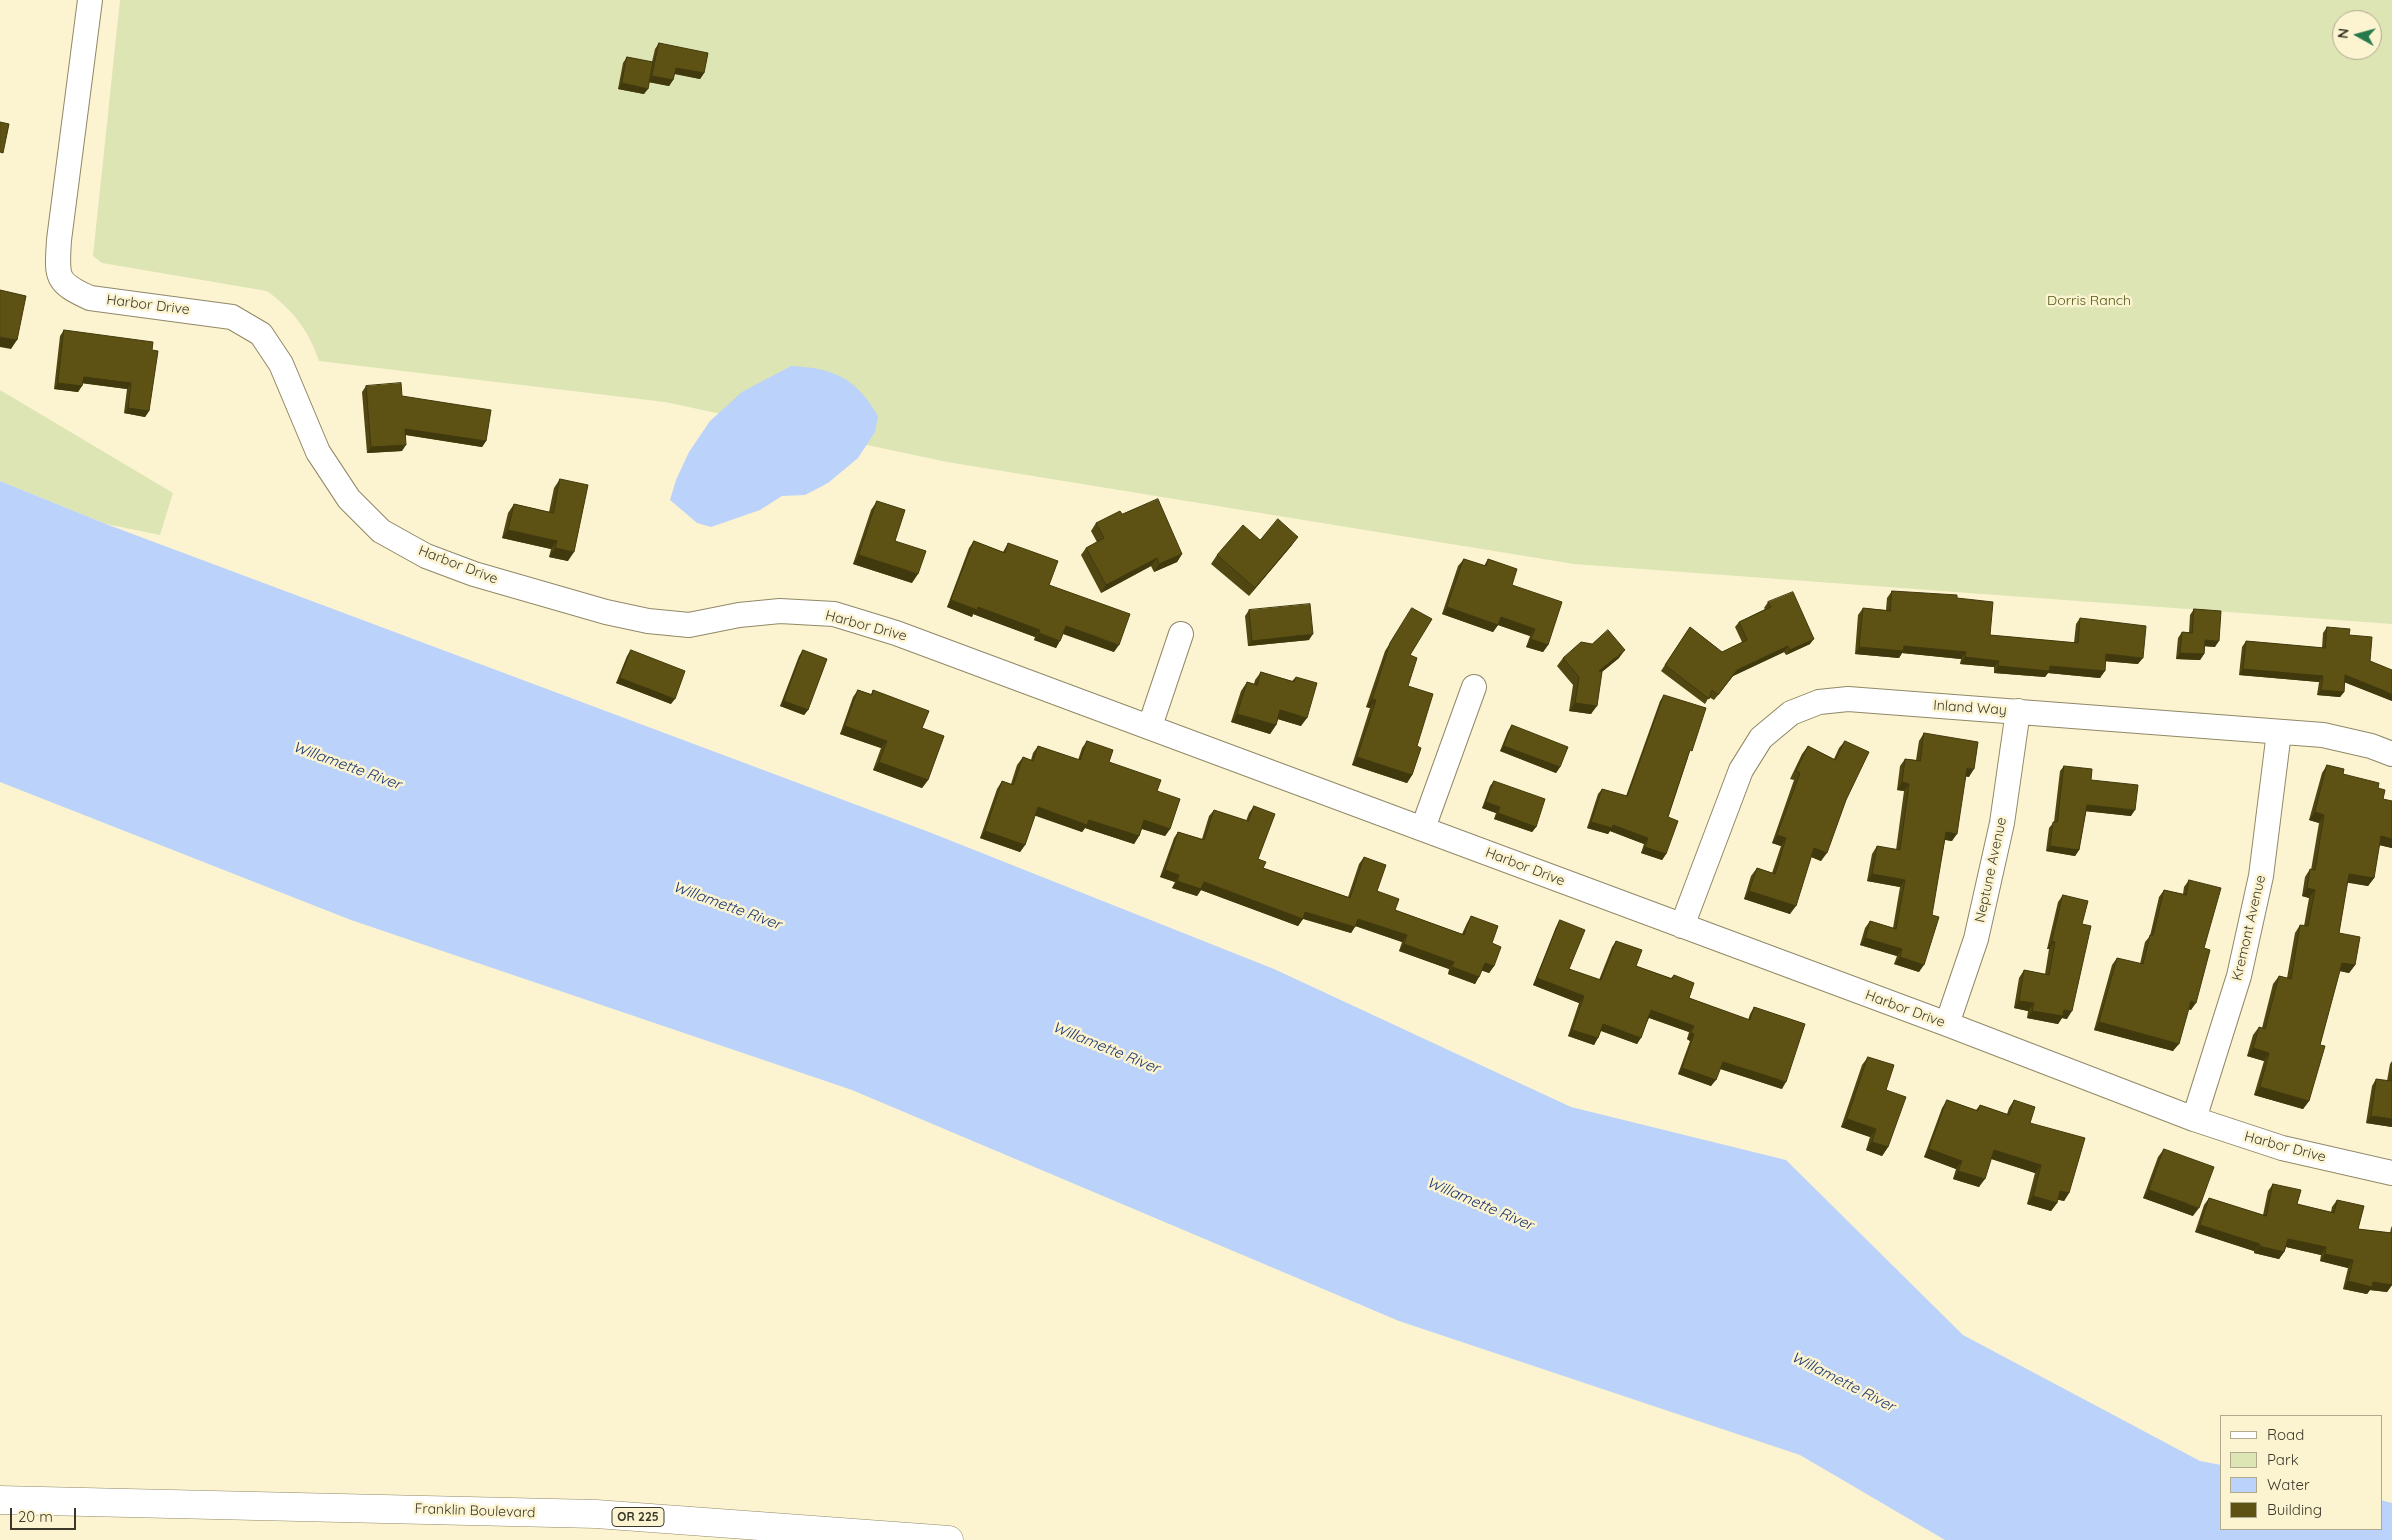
<!DOCTYPE html>
<html>
<head>
<meta charset="utf-8">
<style>
  body { margin:0 }
  #map { position:relative; width:2392px; height:1540px; overflow:hidden; background:#fcf4d0; font-family:Quicksand,sans-serif }
  canvas { display:block }
  .legend { position:absolute; left:2220px; top:1415px; width:162px; height:115px; box-sizing:border-box; background:#fcf4d0; border:1px solid #afa98e; margin:0; padding:6px 9px; list-style:none; font-size:15px; color:#3b382a }
  .legend li { display:flex; align-items:center; gap:10px; height:25px }
  .legend b { width:25px; border:1px solid #afa98e }
  .north { position:absolute; left:2332px; top:10px; width:50px; height:50px; box-sizing:border-box; background:#fcf4d0; border:1px solid #afa98e; border-radius:50%; rotate:277deg; font-size:14px; font-weight:700; line-height:20px; text-align:center; color:#3b382a }
  .north::after { content:''; display:block; margin:auto; width:18px; height:22px; background:#277a4c; clip-path:polygon(50% 0,100% 100%,50% 72%,0 100%) }
  .scale { position:absolute; left:10px; top:1508px; width:66px; height:22px; box-sizing:border-box; border:2px solid #3b382a; border-top:0; padding-left:6px; font-size:15px; line-height:18px; white-space:nowrap; color:#3b382a; -webkit-text-stroke:4px #fcf4d0; paint-order:stroke }
</style>
</head>
<body>
<div id="map">
<canvas width="2392" height="1540"></canvas>
<ul class="legend">
<li><b style="height:6px;background:#fff"></b>Road</li>
<li><b style="height:14px;background:#dce5b3"></b>Park</li>
<li><b style="height:14px;background:#bbd2fb"></b>Water</li>
<li><b style="height:14px;background:#5d5114"></b>Building</li>
</ul>
<div class="north">N</div>
<div class="scale">20 m</div>
</div>
<script>
const c = document.querySelector('canvas').getContext('2d');
c.lineJoin = 'round';
function paint(path, color) { c.fillStyle = color; c.fill(path, 'evenodd'); }
function stroke(path, color, width, dash) { c.strokeStyle = color; c.lineWidth = width; c.lineCap = dash ? 'butt' : 'round'; c.setLineDash(dash || []); c.stroke(path); }
function drawText(font, color, halo, rows, align = 'center') {
  c.font = font + ' Quicksand,sans-serif'; c.lineWidth = 5; c.setLineDash([]); c.textBaseline = 'middle'; c.strokeStyle = halo; c.fillStyle = color; for (const [text, x, y, turn = 0] of rows) {
    c.save(); c.translate(x, y); c.rotate((+turn || 0) * Math.PI / 180); c.textAlign = isNaN(turn) ? turn : align; if (halo) c.strokeText(text, 0, 0); c.fillText(text, 0, 0); c.restore();
  }
}
const green = new Path2D(`
  M120,0H2392V624L1574,564L947,462L665,402L319,361C309,331 293,310 267,291L102,263L93,256ZM2342,20H2372V50H2342Z
  M0,390L173,493L160,535L106,524L0,481Z`);
const water = new Path2D(`
  M791,366C834,368 856,378 878,416L875,432L858,458L828,483L805,495L782,496L760,510L711,527L697,523L670,500L676,480L689,452L710,421L742,392Z
  M0,481L106,524L929,832L1274,969L1571,1107L1786,1160L1963,1335L2200,1461L2221,1465V1529H2381V1500L2392,1503V1540H1945L1800,1455L1399,1321L852,1090L351,920L0,782Z`);
const minor = new Path2D(`
  M90,0L59,240C57,276 54,282 90,298L232,317L261,334L281,364L318,452L349,499L381,531L426,556L474,574L606,612L648,621L689,625L739,615L780,611L834,614L896,633L1947,1024L2194,1119L2282,1148L2392,1173
  M1150,726L1181,634
  M1423,828L1474,687
  M1682,926L1741,770L1761,738L1791,713L1819,702L1848,699L2323,735L2371,746L2392,754
  M1947,1024L1976,939L2002,823L2018,711
  M2194,1119L2239,976L2261,876L2279,732`);
const primary = new Path2D(`
  M0,1500L596,1514L949,1540`);
const wall = new Path2D(`
  M659,43L704,73L700,79L674,74L673,80L669,86L649,82L644,94L618,89L623,63L627,57L652,62L655,49Z
  M64,330L152,350L149,411L145,417L124,413L127,389L83,383L78,392L54,389L60,336Z
  M366,386L402,396L486,441L482,447L405,435L402,451L367,453L362,392Z
  M560,479L568,561L549,557L551,549L502,538L508,513L514,504L549,512L554,488Z
  M877,501L895,541L912,583L853,564L871,510Z
  M1122,514L1182,554L1177,562L1154,572L1151,566L1101,593L1081,555L1086,548L1097,542L1091,531L1096,523Z
  M1260,540L1292,545L1249,596L1211,564L1217,555Z
  M974,541L1003,552L1008,543L1114,652L1063,634L1056,648L1034,640L1035,637L973,614L972,617L947,607L969,548Z
  M1464,559L1484,566L1488,559L1512,585L1548,645L1543,652L1526,647L1530,636L1498,625L1493,632L1442,614L1458,566Z
  M1892,591L1957,598L1990,635L2074,643L2076,624L2080,618L2138,664L2106,661L2100,678L2048,673L2045,677L1994,673V667L1960,664L1961,659L1902,653L1899,658L1855,654L1858,615L1863,608L1886,610L1887,598Z
  M1768,602L1810,644L1786,655L1784,652L1733,676L1714,700L1709,697L1705,704L1661,671L1690,627L1722,652L1742,642L1735,627L1739,622L1765,609L1764,608Z
  M1412,608L1408,686L1417,746L1412,775L1407,783L1352,765L1370,708L1366,707L1385,651Z
  M2194,609L2215,647L2205,646L2204,654L2200,660L2176,659L2178,638L2182,632L2189,633L2190,615Z
  M1249,610L1309,640L1248,646L1245,616Z
  M2327,627L2349,635L2370,661L2392,701L2345,682L2344,692L2340,697L2317,695L2319,682L2239,675L2242,647L2246,641L2322,648L2323,633Z
  M631,650L671,704L616,683L627,656Z
  M803,650L808,710L804,715L780,706L799,656Z
  M1563,658H1619L1602,672L1591,714L1569,711L1573,685L1557,666Z
  M1261,672L1292,681L1296,677L1301,726L1278,719L1276,725L1270,734L1231,722L1241,691L1247,682L1254,684L1255,680Z
  M858,690L871,694L873,690L922,728L928,780L922,788L873,770L881,748L840,734L853,697Z
  M1664,695L1688,757L1668,817L1666,854L1662,860L1641,853L1644,844L1610,831L1608,834L1587,828L1598,794L1602,789L1626,796L1660,701Z
  M1512,725L1560,767L1556,773L1500,751L1508,731Z
  M1924,733L1969,777L1966,776L1952,841L1945,840L1919,972L1894,964L1897,956L1860,945L1865,928L1870,921L1893,928L1900,887L1867,881L1872,854L1877,846L1896,850L1904,791L1897,790L1900,766L1905,759L1916,760L1919,741Z
  M1087,741L1109,762L1157,791L1170,829L1165,836L1142,829L1139,836L1134,844L1085,828L1082,832L1035,815L1025,845L1020,852L980,838L997,789L1002,781L1011,784L1017,765L1023,757L1031,760L1033,753L1038,746L1078,760L1082,748Z
  M1845,741L1846,800L1821,861L1811,857L1790,914L1744,899L1751,876L1757,868L1772,873L1781,846L1772,843L1794,780L1790,779L1802,754L1808,746L1834,759L1839,748Z
  M2327,765L2343,774L2378,788L2383,799L2392,848L2379,845L2374,878L2368,886L2347,882L2339,933L2355,965L2349,973L2339,971L2320,1045L2309,1101L2303,1109L2254,1095L2264,1061L2247,1056L2253,1035L2259,1027L2262,1028L2273,984L2279,976L2287,978L2295,933L2300,925L2304,926L2309,898L2302,896L2305,877L2310,869L2311,870L2319,823L2309,820L2322,773Z
  M2064,766L2091,780L2131,816L2086,811L2079,850L2075,856L2046,851L2049,828L2054,822L2060,771Z
  M1494,781L1536,827L1532,832L1494,819L1496,813L1482,808L1490,786Z
  M1254,806L1258,859L1263,868L1348,897L1359,864L1364,857L1377,891L1395,910L1462,934L1467,923L1471,916L1492,943L1494,966L1489,973L1482,970L1475,984L1448,974L1449,969L1399,951L1402,942L1355,926L1351,933L1303,919L1298,926L1201,890L1197,896L1172,888L1175,882L1160,877L1174,838L1178,832L1202,839L1209,816L1214,810L1246,821L1249,813Z
  M2189,880L2204,948L2191,1010L2188,1009L2173,1051L2094,1030L2112,965L2117,958L2140,964L2145,942L2150,936L2159,897L2164,890L2183,894L2184,887Z
  M2063,895L2082,924L2067,1019L2062,1018L2058,1024L2027,1018L2028,1011L2014,1008L2019,978L2024,970L2045,974L2049,949H2047L2058,902Z
  M1560,920L1569,969L1599,980L1612,947L1616,941L1636,966L1671,978L1674,975L1689,998L1748,1020L1750,1014L1754,1007L1782,1089L1720,1069L1711,1086L1678,1074L1690,1041L1687,1039L1689,1032L1649,1018L1637,1044L1601,1031L1594,1045L1568,1036L1579,1003L1533,985L1556,927Z
  M1868,1057L1886,1090L1888,1147L1882,1156L1866,1150L1870,1137L1841,1127L1862,1065Z
  M2392,1061V1127L2366,1123L2372,1086L2376,1079L2387,1081L2390,1064Z
  M1947,1100L1976,1110L1980,1105L2007,1114L2009,1108L2014,1100L2030,1123L2069,1193L2064,1201L2057,1199V1203L2051,1211L2027,1204L2035,1173L1991,1159L1979,1187L1953,1179L1956,1169L1924,1157L1942,1108Z
  M2164,1149L2193,1216L2143,1198L2158,1157Z
  M2273,1184L2297,1204L2331,1212L2332,1207L2337,1200L2358,1229L2390,1233L2391,1228L2392,1226V1285L2387,1292L2370,1290L2367,1294L2343,1289L2348,1268L2320,1261L2321,1255L2286,1247L2284,1252L2279,1259L2254,1253V1251L2195,1232L2204,1205L2209,1198L2263,1215L2268,1191Z`);
const shadedWall = new Path2D(`
  M676,68L704,73L700,79L672,73Z
  M652,76L673,80L669,86L648,82Z
  M622,83L648,89L644,94L618,89Z
  M0,337L17,340L11,349L0,347Z
  M84,377L131,383L127,389L80,383Z
  M58,383L82,386L78,392L54,389Z
  M128,408L149,411L145,417L124,413Z
  M405,429L486,441L482,447L401,434Z
  M406,445L402,451L367,453L371,447Z
  M508,530L557,541L551,549L502,538Z
  M1298,537L1292,545L1249,596L1255,588Z
  M555,548L574,552L568,561L549,557Z
  M1182,554L1177,562L1154,572L1159,564Z
  M859,555L918,574L912,583L853,564Z
  M1157,558L1151,566L1101,593L1106,585Z
  M951,600L978,607L1040,630L1035,637L973,614L972,617L947,607Z
  M1447,607L1501,617L1535,629L1530,636L1498,625L1493,632L1442,614Z
  M1066,626L1119,645L1114,652L1061,633Z
  M1039,633L1060,641L1056,648L1034,640Z
  M1313,634L1309,640L1248,646L1252,641Z
  M1531,639L1548,645L1543,652L1526,647Z
  M1814,639L1810,644L1786,655L1790,650Z
  M2205,640L2219,641L2215,647L2201,646Z
  M1788,646L1784,652L1733,676L1714,700L1737,670Z
  M1904,646L1966,652L1961,659L1902,653L1899,658L1855,654L1859,647Z
  M1625,650L1619,658L1593,679L1599,671Z
  M2180,653L2204,654L2200,660L2176,659Z
  M2106,654L2143,658L2138,664L2102,661Z
  M1965,657L1999,661L1994,667L1960,664Z
  M1998,666H2050L2105,671L2100,678L2048,673L2045,677L1994,673Z
  M2243,669L2323,676L2319,682L2239,675Z
  M2345,675L2392,694V701L2341,681Z
  M620,678L675,699L671,704L616,683Z
  M2321,690L2344,692L2340,697L2317,695Z
  M1372,699L1376,700L1370,708L1366,707Z
  M784,701L808,710L804,715L780,706Z
  M1575,703L1597,706L1591,714L1569,711Z
  M1280,710L1307,718L1301,726L1274,718Z
  M1237,714L1276,725L1270,734L1231,722Z
  M845,726L887,741L881,748L840,734Z
  M1504,746L1560,767L1556,773L1500,751Z
  M1357,757L1412,775L1407,783L1352,765Z
  M879,762L928,780L922,788L873,770Z
  M1967,768L1974,769L1969,777L1962,776Z
  M1902,782L1909,784L1904,791L1897,790Z
  M1486,802L1500,807L1496,813L1482,808Z
  M2087,805L2135,810L2131,816L2083,811Z
  M1038,807L1089,820L1139,836L1134,844L1085,828L1082,832L1033,815Z
  M2315,812L2324,815L2319,823L2309,820Z
  M1498,813L1536,827L1532,832L1494,819Z
  M1144,820L1170,829L1165,836L1139,828Z
  M1591,822L1613,825L1648,838L1644,844L1610,831L1608,834L1587,828Z
  M985,831L1025,845L1020,852L980,838Z
  M1946,832L1957,834L1952,841L1941,839Z
  M1777,835L1786,838L1781,846L1772,843Z
  M2381,836L2392,839V848L2375,844Z
  M2050,846L2079,850L2075,856L2046,851Z
  M1645,847L1666,854L1662,860L1641,853Z
  M1814,848L1827,853L1821,861L1809,856Z
  M1165,870L1179,875L1175,882L1160,877Z
  M1872,874L1905,880L1900,887L1867,881Z
  M2349,874L2374,878L2368,886L2343,882Z
  M1177,881L1204,882L1303,919L1298,926L1201,890L1197,896L1172,888Z
  M2307,888L2315,890L2309,898L2302,896Z
  M1749,891L1796,906L1790,914L1744,899Z
  M1305,912L1355,927L1351,933L1301,918Z
  M1358,919L1407,935L1402,942L1353,925Z
  M1865,938L1902,949L1897,956L1860,945Z
  M2052,941L2055,942L2049,949H2047Z
  M1404,944L1454,962L1449,969L1399,951Z
  M1900,957L1924,965L1919,972L1894,964Z
  M1485,963L1494,966L1489,973L1480,970Z
  M2342,963L2355,965L2349,973L2336,970Z
  M1452,967L1479,977L1475,984L1448,974Z
  M1537,978L1584,996L1579,1003L1533,985Z
  M2019,1001L2034,1003L2028,1011L2014,1008Z
  M2191,1001L2196,1003L2191,1010L2186,1008Z
  M1651,1010L1694,1026L1689,1032L1647,1017Z
  M2064,1010L2072,1011L2067,1019L2062,1018L2058,1024L2027,1018L2032,1011Z
  M2099,1022L2179,1044L2173,1051L2094,1030Z
  M1603,1024L1641,1038L1637,1044L1599,1030Z
  M1572,1030L1598,1038L1594,1045L1568,1036Z
  M1691,1033L1694,1034L1690,1041L1687,1039Z
  M2253,1048L2269,1053L2264,1061L2247,1056Z
  M1723,1062L1786,1082L1782,1089L1718,1068Z
  M1682,1068L1716,1080L1711,1086L1678,1074Z
  M2260,1087L2309,1101L2303,1109L2254,1095Z
  M2371,1116L2392,1119V1127L2366,1123Z
  M1847,1119L1876,1129L1870,1137L1841,1127Z
  M1872,1142L1888,1147L1882,1156L1866,1150Z
  M1929,1149L1962,1161L1956,1169L1924,1157Z
  M1994,1150L2041,1165L2035,1173L1989,1158Z
  M1958,1171L1985,1179L1979,1187L1953,1179Z
  M2149,1190L2199,1208L2193,1216L2143,1198Z
  M2060,1191L2069,1193L2064,1201L2054,1199Z
  M2033,1196L2057,1203L2051,1211L2027,1204Z
  M2200,1225L2260,1244L2254,1251L2195,1232Z
  M2288,1239L2326,1247L2321,1255L2282,1246Z
  M2259,1246L2284,1252L2279,1259L2254,1253Z
  M2325,1254L2353,1260L2348,1268L2320,1261Z
  M2348,1281L2373,1282L2392,1285L2387,1292L2370,1290L2367,1294L2343,1289Z`);
const building = new Path2D(`
  M659,43L708,53L704,73L676,68L673,80L652,76Z
  M627,57L653,62L648,89L622,83Z
  M0,122L9,124L3,153L0,152Z
  M0,290L26,296L17,340L0,337Z
  M64,330L153,342L152,350L158,351L149,411L128,408L131,383L84,377L82,386L58,383Z
  M401,383L402,396L491,410L486,441L405,429L406,445L371,447L366,386Z
  M560,479L588,485L574,552L555,548L557,541L508,530L514,504L553,513Z
  M1158,499L1182,554L1159,564L1157,558L1106,585L1086,548L1104,538L1096,523L1120,511L1122,514Z
  M877,501L905,510L895,541L926,551L918,574L859,555Z
  M1278,519L1298,537L1255,588L1217,555L1243,525L1260,540Z
  M974,541L1005,553L1008,543L1058,561L1049,585L1130,614L1119,645L1066,626L1060,641L1039,633L1040,630L978,607L977,610L951,600Z
  M1464,559L1486,566L1488,559L1517,569L1512,585L1562,602L1548,645L1531,639L1535,629L1501,617L1498,625L1447,607Z
  M1892,591L1957,595V598L1993,602L1990,635L2078,643L2080,618L2146,626L2143,658L2106,654L2105,671L2050,666L2049,671L1998,666L1999,661L1965,657L1966,652L1904,646L1903,651L1859,647L1863,608L1890,611Z
  M1793,592L1814,639L1790,650L1788,646L1737,670L1718,695L1712,690L1709,699L1665,665L1690,627L1722,652L1747,640L1739,622L1771,607L1768,602Z
  M1310,604L1313,634L1252,641L1249,610Z
  M1412,608L1432,619L1410,655L1417,658L1408,686L1433,694L1417,746L1421,748L1412,775L1357,757L1376,700L1372,699L1390,643Z
  M2194,609L2221,611L2219,641L2205,640L2204,654L2180,653L2182,632L2192,633Z
  M2327,627L2350,629L2349,635L2372,637L2370,661L2392,670V694L2345,675L2344,692L2321,690L2323,676L2243,669L2246,641L2325,648Z
  M1608,630L1625,650L1599,671L1602,672L1597,706L1575,703L1579,677L1563,658L1581,642L1592,644Z
  M631,650L685,671L675,699L620,678Z
  M803,650L827,659L808,710L784,701Z
  M1261,672L1294,682L1296,677L1317,683L1307,718L1280,710L1276,725L1237,714L1247,682L1257,685Z
  M858,690L872,695L873,690L929,711L922,728L944,736L928,780L879,762L887,741L845,726Z
  M1664,695L1706,708L1692,751L1690,750L1668,817L1678,821L1666,854L1645,847L1648,838L1613,825L1612,828L1591,822L1602,789L1627,796Z
  M1512,725L1568,747L1560,767L1504,746Z
  M1924,733L1978,742L1974,769L1967,768L1957,834L1946,832L1932,915L1939,917L1924,965L1900,957L1902,949L1865,938L1870,921L1896,929L1905,880L1872,874L1877,846L1900,850L1909,784L1902,782L1905,759L1920,761Z
  M1087,741L1113,750L1109,762L1161,780L1157,791L1180,799L1170,829L1144,820L1139,836L1089,820L1087,825L1038,807L1025,845L985,831L1002,781L1013,785L1023,757L1033,761L1038,746L1080,760Z
  M1845,741L1869,752L1846,800L1827,853L1814,848L1796,906L1749,891L1757,868L1775,874L1786,838L1777,835L1800,773L1796,771L1808,746L1835,760Z
  M2327,765L2344,769L2343,774L2379,783L2378,788L2385,790L2383,799L2392,801V839L2381,836L2374,878L2349,874L2339,933L2360,937L2355,965L2342,963L2320,1045L2325,1046L2309,1101L2260,1087L2269,1053L2253,1048L2259,1027L2265,1029L2279,976L2291,979L2300,925L2308,926L2315,890L2307,888L2310,869L2315,870L2324,815L2315,812Z
  M2064,766L2092,769L2091,780L2138,785L2135,810L2087,805L2079,850L2050,846L2053,822H2057Z
  M1494,781L1545,799L1536,827L1498,813L1500,807L1486,802Z
  M1254,806L1275,814L1258,859L1266,862L1263,868L1350,898L1364,857L1386,865L1377,891L1399,899L1395,910L1464,935L1471,916L1498,926L1492,943L1501,947L1494,966L1485,963L1479,977L1452,967L1454,962L1404,944L1407,935L1358,919L1355,927L1305,912L1303,919L1204,882L1201,889L1177,881L1179,875L1165,870L1178,832L1204,840L1214,810L1248,821Z
  M2189,880L2221,888L2204,948L2210,950L2196,1003L2191,1001L2179,1044L2099,1022L2117,958L2143,964L2150,935H2153L2164,890L2186,895Z
  M2063,895L2088,901L2082,924L2091,926L2072,1011L2064,1010L2063,1016L2032,1011L2034,1003L2019,1001L2024,970L2049,975L2055,942L2052,941Z
  M1560,920L1585,930L1569,969L1601,980L1616,941L1642,950L1636,966L1672,979L1674,975L1694,983L1689,998L1750,1020L1754,1007L1805,1024L1786,1082L1723,1062L1716,1080L1682,1068L1694,1034L1691,1033L1694,1026L1651,1010L1641,1038L1603,1024L1598,1038L1572,1030L1584,996L1537,978Z
  M1868,1057L1894,1065L1886,1090L1906,1097L1888,1147L1872,1142L1876,1129L1847,1119Z
  M2392,1075V1119L2371,1116L2376,1079L2391,1081Z
  M1947,1100L1978,1111L1980,1105L2009,1115L2014,1100L2035,1107L2030,1123L2085,1138L2069,1193L2060,1191L2057,1203L2033,1196L2041,1165L1994,1150L1985,1179L1958,1171L1962,1161L1929,1149Z
  M2164,1149L2214,1167L2199,1208L2149,1190Z
  M2273,1184L2301,1190L2297,1204L2334,1213L2337,1200L2364,1206L2358,1229L2392,1233V1285L2373,1282L2372,1287L2348,1281L2353,1260L2325,1254L2326,1247L2288,1239L2284,1252L2259,1246L2260,1244L2200,1225L2209,1198L2266,1216Z`);
const shields = [
  [638,1517,52]
];
const shieldNames = [
  ["OR 225",638,1517]
];
const parkNames = [
  ["Dorris Ranch",2089,301]
];
const streetNames = [
  ["Harbor Drive",148,305,7],
  ["Harbor Drive",458,565,21],
  ["Harbor Drive",866,626,15],
  ["Inland Way",1970,708,4],
  ["Harbor Drive",1525,867,21],
  ["Neptune Avenue",1991,870,-78],
  ["Kremont Avenue",2249,928,-77],
  ["Harbor Drive",1905,1009,20],
  ["Harbor Drive",2285,1147,15],
  ["Franklin Boulevard",475,1511,2]
];
const waterNames = [
  ["Willamette River",347,766,20],
  ["Willamette River",727,906,20],
  ["Willamette River",1106,1048,22],
  ["Willamette River",1480,1204,23],
  ["Willamette River",1843,1382,27]
];
paint(green, '#dce5b3');
paint(water, '#bbd2fb');
stroke(minor, '#908867', 26);
stroke(primary, '#908867', 29);
stroke(minor, '#fff', 24);
stroke(primary, '#fff', 28);
paint(wall, '#504611');
paint(shadedWall, '#41390e');
paint(building, '#5d5114');
stroke(building, '#41390e', 1);
for (const [x, y, w] of shields) { const box = new Path2D(); box.roundRect(x - w / 2, y - 9.5, w, 19, 4); c.fillStyle = '#fcf4d0'; c.fill(box); stroke(box, '#3b382a', 1); }
drawText('bold 12px', '#3b382a', null, shieldNames);
drawText('14px', '#505817', '#fcf4d0', parkNames);
drawText('14px', '#3b382a', '#fcf4d0', streetNames);
drawText('italic 15px', '#193672', '#fcf4d0', waterNames);
</script>
</body>
</html>
